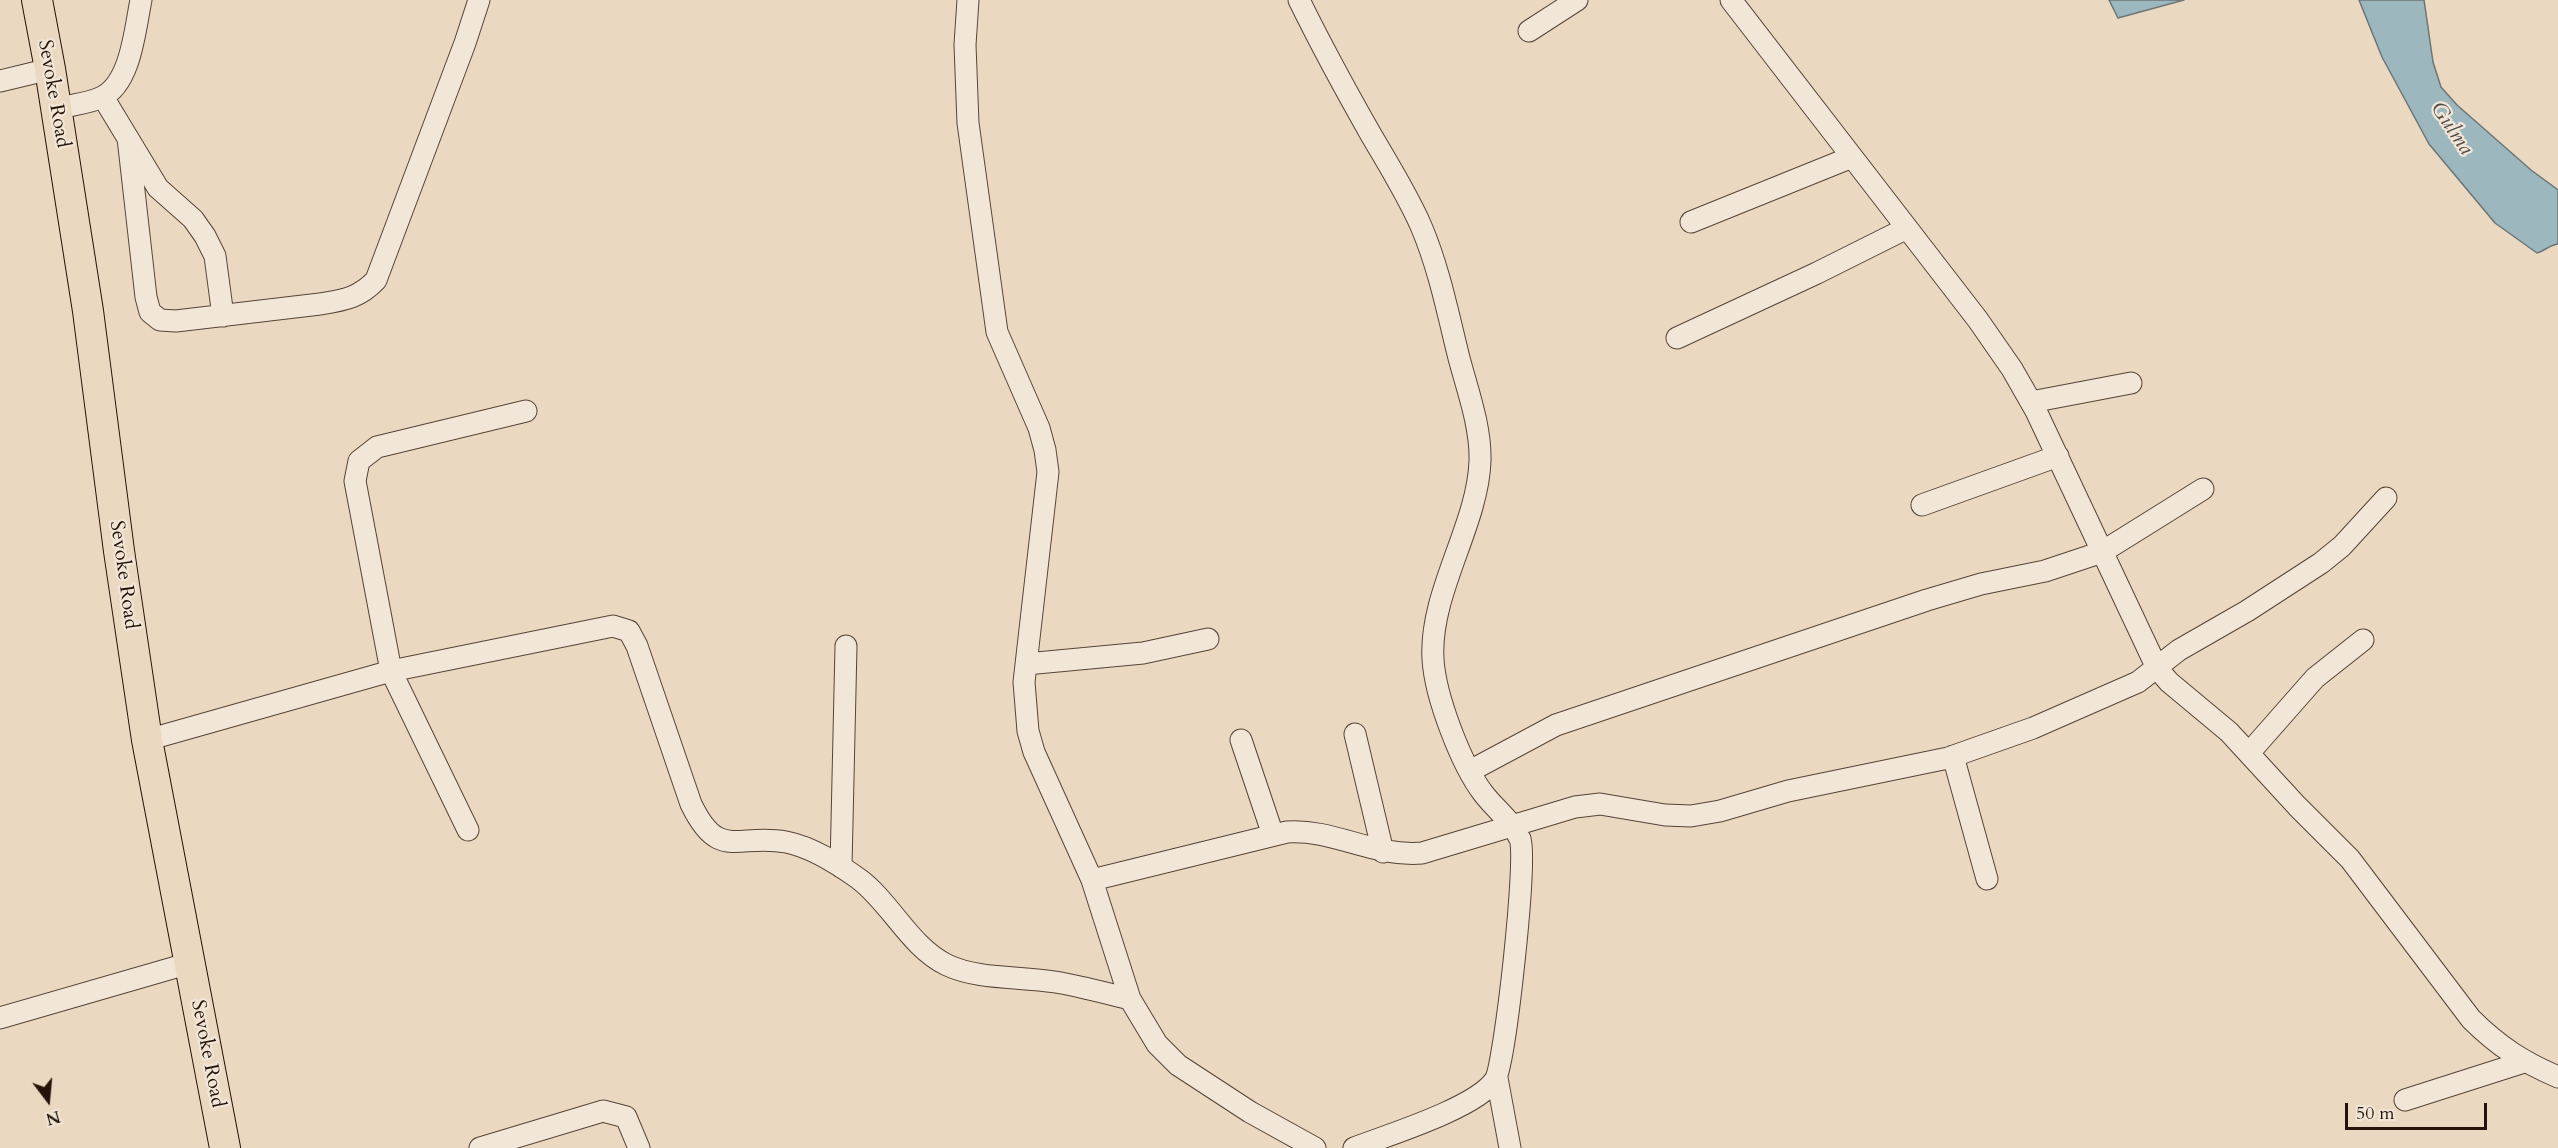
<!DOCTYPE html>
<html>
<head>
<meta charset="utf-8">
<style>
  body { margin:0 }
  #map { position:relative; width:2558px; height:1148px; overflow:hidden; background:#ead8c1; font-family:Cardo,serif }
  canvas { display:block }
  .north { position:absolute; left:18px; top:1070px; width:60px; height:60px; -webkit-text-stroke:4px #f1e6d7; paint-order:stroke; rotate:164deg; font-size:16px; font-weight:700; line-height:24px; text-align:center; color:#251209 }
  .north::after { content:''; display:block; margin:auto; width:21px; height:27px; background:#251209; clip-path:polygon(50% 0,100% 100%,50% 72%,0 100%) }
  .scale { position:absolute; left:2345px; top:1103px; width:142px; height:27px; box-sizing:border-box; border:3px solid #251209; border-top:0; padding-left:8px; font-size:18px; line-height:21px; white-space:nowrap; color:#251209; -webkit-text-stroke:4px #f1e6d7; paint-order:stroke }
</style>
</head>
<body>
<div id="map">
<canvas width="2558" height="1148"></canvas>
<div class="north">N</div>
<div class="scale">50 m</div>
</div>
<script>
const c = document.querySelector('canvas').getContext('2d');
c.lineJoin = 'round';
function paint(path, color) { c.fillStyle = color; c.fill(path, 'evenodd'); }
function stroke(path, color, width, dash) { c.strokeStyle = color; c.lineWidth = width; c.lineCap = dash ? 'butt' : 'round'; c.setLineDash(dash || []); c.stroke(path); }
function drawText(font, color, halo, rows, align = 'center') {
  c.font = font + ' Cardo,serif'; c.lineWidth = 4.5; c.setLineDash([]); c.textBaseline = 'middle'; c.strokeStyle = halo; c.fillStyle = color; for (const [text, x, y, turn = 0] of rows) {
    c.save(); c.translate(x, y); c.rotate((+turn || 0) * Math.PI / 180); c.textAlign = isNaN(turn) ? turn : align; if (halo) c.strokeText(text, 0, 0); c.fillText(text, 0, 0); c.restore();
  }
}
const water = new Path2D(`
  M2109,0H2184L2118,18Z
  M2359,0H2424L2433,62L2441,87L2457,105L2531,170L2558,190V244C2549,245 2545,251 2537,253L2495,223L2429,144L2382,57Z`);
const minor = new Path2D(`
  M968,0L965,45L968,123L997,332L1039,428L1045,450L1048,472L1024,682L1028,731L1034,752L1092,880L1130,999L1157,1044L1178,1065L1250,1112L1315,1148
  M1299,0C1321,45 1345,89 1370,133C1388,164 1407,194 1421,226C1439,268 1448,314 1459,358C1468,392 1481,427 1480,461C1478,525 1429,593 1433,659C1435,696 1461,764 1483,793C1495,809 1512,821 1520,839C1528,854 1505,1065 1495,1080C1476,1108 1388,1135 1354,1148
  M1731,0L1978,320L2012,369L2036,411L2157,668L2169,682L2229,732L2297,806L2350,859L2471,1019C2498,1046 2523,1062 2558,1077
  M1529,31L1577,0
  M0,81L50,69
  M103,97L158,188L193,219L205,236L215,256L223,316
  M56,109C69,105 91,103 102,97C131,83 135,29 141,0
  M128,138L146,297L150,312L160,320L176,321L320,304C344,300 359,298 376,280L465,43L479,0
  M1691,222L1852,157
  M1677,338L1817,273L1907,228
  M2031,402L2131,383
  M1922,505L2058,456
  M1026,664L1143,653L1208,639
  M1355,734L1383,852
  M147,740L391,671L613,626L629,631L637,646L691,804C719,862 737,833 786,842C812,847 838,864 859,879C891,903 910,947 947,965C979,980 1020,976 1055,982C1080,986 1105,993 1130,999
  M1241,740L1273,835
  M2249,753L2315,678L2363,640
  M1953,756L1987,879
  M1470,771L1556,725L1927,600L1981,584L2045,571L2102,552L2203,489
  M468,830L391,671L355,481L359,461L377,447L526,411
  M841,867L846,646
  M1092,880L1287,832C1335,829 1372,857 1422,853L1575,807L1600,804L1665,815L1691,816L1720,811L1788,791L1948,758L2033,728L2138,682L2179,650L2247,611L2321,563L2342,546L2386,498
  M0,1018L190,963
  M1497,1078L1510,1148
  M2405,1100L2524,1062
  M480,1148L603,1111L626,1117L639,1148`);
const highway = new Path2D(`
  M37,0L50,69L88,311L119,551L147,740L225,1148`);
const streetNames = [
  ["Sevoke Road",53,94,80],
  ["Sevoke Road",123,575,82],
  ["Sevoke Road",207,1054,79]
];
const waterNames = [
  ["Gulma",2451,129,56]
];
paint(water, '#9db7be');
stroke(water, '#6d7576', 1.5);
stroke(minor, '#564437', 23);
stroke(highway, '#251209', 32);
stroke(minor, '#f1e6d7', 21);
stroke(highway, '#ead8c1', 30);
drawText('20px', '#251209', '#f1e6d7', streetNames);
drawText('italic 21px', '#4f4c48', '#f1e6d7', waterNames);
</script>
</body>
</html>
